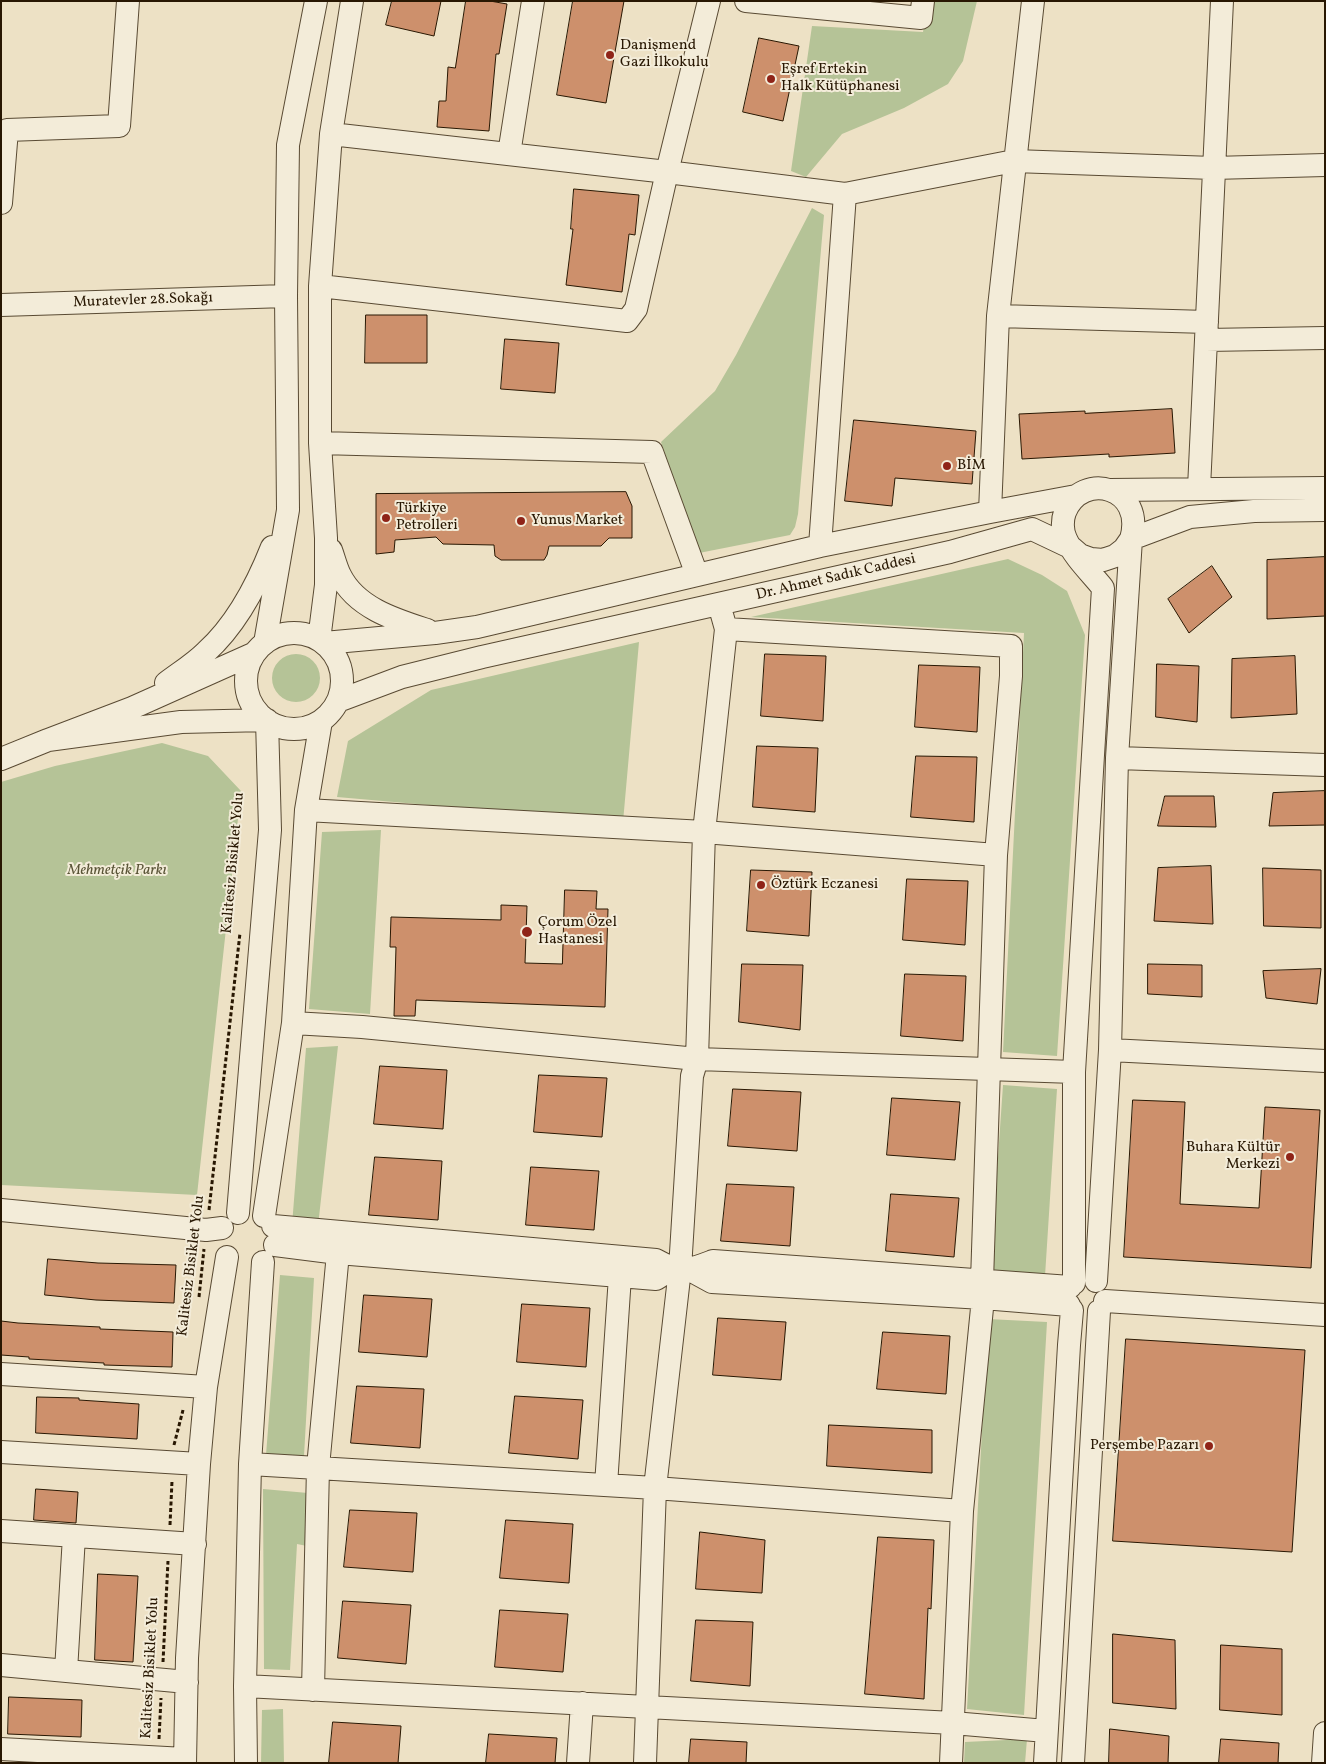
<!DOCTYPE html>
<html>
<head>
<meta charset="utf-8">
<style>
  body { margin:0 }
  #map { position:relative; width:1326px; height:1764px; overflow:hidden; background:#ede1c5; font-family:Vollkorn,serif }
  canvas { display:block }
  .frame { position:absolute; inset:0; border:2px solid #281702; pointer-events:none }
</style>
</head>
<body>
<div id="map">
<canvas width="1326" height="1764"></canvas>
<div class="frame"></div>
</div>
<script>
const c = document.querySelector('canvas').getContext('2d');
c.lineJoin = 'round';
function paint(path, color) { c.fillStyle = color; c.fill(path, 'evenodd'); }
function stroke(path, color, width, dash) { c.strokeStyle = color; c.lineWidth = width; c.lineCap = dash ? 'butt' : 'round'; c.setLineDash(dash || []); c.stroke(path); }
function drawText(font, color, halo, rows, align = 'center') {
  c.font = font + ' Vollkorn,serif'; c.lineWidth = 4; c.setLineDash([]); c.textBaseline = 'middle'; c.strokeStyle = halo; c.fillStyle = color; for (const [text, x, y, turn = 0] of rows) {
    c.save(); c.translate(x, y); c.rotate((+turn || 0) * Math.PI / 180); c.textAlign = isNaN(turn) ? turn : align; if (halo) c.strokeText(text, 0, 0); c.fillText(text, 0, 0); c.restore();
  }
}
const green = new Path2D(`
  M928,1H977L963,61L948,84L904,108L842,134L806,177L791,171L812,26L923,32Z
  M812,208L824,215L798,514L795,527L790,535L699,553L661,442L715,391L736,355Z
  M1008,559L1042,575L1067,591L1085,635L1057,1056L1003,1052L1024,633L751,617Z
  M639,642L623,822L337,797L348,741L431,690Z
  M272 678a24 24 0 1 1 48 0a24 24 0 1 1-48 0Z
  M162,743L208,756L241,791L197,1195L1,1185V782L55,766Z
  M381,830L370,1014L309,1009L322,832Z
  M338,1046L318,1226L292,1225L306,1048Z
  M1003,1085L1057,1089L1045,1276L990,1273Z
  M280,1275L314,1278L304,1456L266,1455Z
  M988,1319L1047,1322L1024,1715L967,1709Z
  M263,1489L308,1493L307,1546L297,1544L290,1670L264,1669Z
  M283,1709L284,1763H261L262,1710Z
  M1027,1739L1025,1763H964L965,1742Z`);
const building = new Path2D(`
  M392,1H441L434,36L386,25Z
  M466,1H490L507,4L499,54H496L489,131L437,127L439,101H446L448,67L455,68Z
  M573,1H624L606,103L557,95Z
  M759,38L799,46L783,121L743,112Z
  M574,189L639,195L635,235L629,234L622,292L566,285L573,229H571Z
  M366,315H427V363H365Z
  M505,339L559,343L555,393L501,389Z
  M1172,409L1175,453L1109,457V454L1022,459L1019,414L1085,411V413Z
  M854,420L976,431L972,484L895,478L892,506L845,501Z
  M626,492L632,506V538H609L601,546H549L547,555L544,560H501L495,556L494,545L443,544L436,537L395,540L394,552L376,554V494Z
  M1325,557V616L1267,619V560Z
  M1212,566L1232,597L1189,633L1168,599Z
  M765,654L826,656L823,721L761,716Z
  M1295,656L1297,714L1231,718L1232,659Z
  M1157,664L1199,666L1197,722L1156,717Z
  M919,665L980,667L977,732L915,727Z
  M757,746L818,748L815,812L753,807Z
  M916,756L977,757L974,822L911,817Z
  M1325,791V825L1269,826L1273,793Z
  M1165,796H1214L1216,827L1158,826Z
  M1211,866L1213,924L1154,921L1158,868Z
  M1263,868L1321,870V928L1264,926Z
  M751,870L812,872L809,936L747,931Z
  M907,879L968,881L965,945L903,940Z
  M565,890L597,891L596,909H608L605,1007L416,1000L415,1016H394L396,947H390L391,917L501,920V905L527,906L525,963L562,964Z
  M742,964L803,965L800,1030L739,1022Z
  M1148,964L1202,965V997L1148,994Z
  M1321,969L1317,1004L1266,998L1263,971Z
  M905,974L966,976L963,1041L901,1036Z
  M380,1066L447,1070L443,1129L374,1124Z
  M539,1075L607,1078L602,1137L534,1132Z
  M733,1089L801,1092L797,1151L728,1146Z
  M892,1098L960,1102L955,1160L887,1155Z
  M1133,1100L1185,1102L1180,1204L1259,1208L1265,1107L1320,1110L1311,1268L1124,1257Z
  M375,1157L442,1161L438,1220L369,1215Z
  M531,1167L599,1171L594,1230L526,1225Z
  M727,1184L794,1187L790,1246L721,1241Z
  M891,1194L959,1198L954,1257L886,1251Z
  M48,1259L98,1263L176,1265L174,1303L96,1300L45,1295Z
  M364,1295L432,1299L427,1357L359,1352Z
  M522,1304L590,1308L586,1367L517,1362Z
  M718,1318L786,1322L781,1380L713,1375Z
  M1,1321L18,1323L100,1327V1329L173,1332L172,1367L104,1365V1363L29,1359V1357L1,1355Z
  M883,1332L950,1336L946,1394L877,1389Z
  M1126,1339L1305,1350L1292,1552L1113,1541Z
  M357,1386L424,1389L420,1448L351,1443Z
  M515,1396L583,1400L578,1459L509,1453Z
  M37,1397L79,1398V1400L139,1404L137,1439L36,1433Z
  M829,1425L932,1430V1473L827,1466Z
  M36,1489L78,1492L76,1523L34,1520Z
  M350,1510L417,1513L413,1572L344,1567Z
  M506,1520L573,1524L569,1583L500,1578Z
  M700,1532L765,1540L762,1593L696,1589Z
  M878,1537L934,1540L931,1609L928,1608L924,1699L865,1694Z
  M98,1574L138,1576L133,1662L95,1660Z
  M343,1601L411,1605L406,1664L338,1658Z
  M500,1610L568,1614L563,1672L495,1667Z
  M696,1620L753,1622L750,1686L691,1681Z
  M1113,1634L1175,1640L1176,1709L1113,1703Z
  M1221,1645L1282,1649V1715L1220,1710Z
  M9,1697L82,1700L81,1737L8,1734Z
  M333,1722L401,1726L398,1763H329Z
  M1110,1729L1169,1736L1168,1763H1109Z
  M489,1734L557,1738L555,1763H486Z
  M691,1739L747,1742L746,1763H689Z
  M1221,1739L1279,1743L1278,1763H1219Z`);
const path = new Path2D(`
  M209,1210L240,933
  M199,1297L204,1249
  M174,1445L183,1410
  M170,1525L172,1481
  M163,1662L168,1561
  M159,1739L161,1698`);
const minor = new Path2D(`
  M746,1L921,18L923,1
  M331,134L667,172L845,194L1014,161L1213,168L1325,165
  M509,154L533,1
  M1,203L7,130L119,126L128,1
  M320,286L627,321L636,309L667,172L709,1
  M1,305L286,296
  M998,316L1207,322
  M1206,340L1325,338
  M320,443L652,452L697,575
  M1199,488L1222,1
  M1110,490L1325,488
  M990,512L998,316L1033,1
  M820,546L845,194
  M331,550C334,558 336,567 340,575C356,608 396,620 427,630
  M726,629L1011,646V676L996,855L982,1281L983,1298L962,1511L951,1763
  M246 681a48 48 0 1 1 96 0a48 48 0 1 1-96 0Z
  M319,640L326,585V538L320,443V286L331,134L352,1
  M265,643L288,510L286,296L288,145L316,1
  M324,643L435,633L477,627L820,546L990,512L1076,496
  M166,683C179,673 194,664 206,652C236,625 257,585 272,547
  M338,701L402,677L482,657L950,552L1032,529L1072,548L1080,555L1091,559L1103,560L1115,556L1124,549L1131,539L1190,517L1254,511L1325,510
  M1117,758L1325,765
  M1,759L48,740
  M306,810L704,832L996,855
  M293,1023L362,1027L697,1059L1074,1072
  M1110,1050L1325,1061
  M1,1210L206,1230L222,1228
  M238,1213L270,830L267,720L181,722L48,740L132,708L255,653
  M264,1216L293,1023L306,810L321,721
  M273,1226L656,1260C681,1274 687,1271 713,1261L1070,1287
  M275,1245L338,1253L656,1279L672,1269
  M690,1270L712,1282L983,1298L1069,1305
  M1074,1283V1072L1103,588C1091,573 1074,557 1066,539C1062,531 1062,520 1065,512C1082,470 1146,487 1131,539L1117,758L1110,1050L1096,1281
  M1105,1301L1325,1315
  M1,1374L206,1387
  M1,1452L199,1464
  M250,1464L655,1488L962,1511
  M606,1485L620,1276
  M1,1531L195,1544
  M1,1665L187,1682
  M66,1671L74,1536
  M245,1686L953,1723L1046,1731
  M313,1690L318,1467L338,1253
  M1,1749L185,1759
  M185,1763L187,1658L199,1464L206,1387L227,1257
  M246,1763L245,1686L250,1464L263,1262
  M578,1763L582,1703
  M645,1763L655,1488L680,1269L692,1076L697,1059L704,832L726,629L719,604
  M1045,1763L1069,1345L1072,1310
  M1073,1763L1099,1311
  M1323,1763L1325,1733`);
const markers = [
  [610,55,5,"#8f2418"],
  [771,79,5,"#8f2418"],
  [947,466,5,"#8f2418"],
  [386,518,5,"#8f2418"],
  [521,521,5,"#8f2418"],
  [761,885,5,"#8f2418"],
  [527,932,6,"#8f2418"],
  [1290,1157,5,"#8f2418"],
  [1209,1446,5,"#8f2418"]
];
const poiNames = [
  ["Danişmend",620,46],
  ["Gazi İlkokulu",620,63],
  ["Eşref Ertekin",781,70],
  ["Halk Kütüphanesi",781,87],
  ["BİM",957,466],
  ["Türkiye",396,509],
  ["Petrolleri",396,526],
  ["Yunus Market",531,521],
  ["Öztürk Eczanesi",771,885],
  ["Çorum Özel",538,923],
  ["Hastanesi",538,940],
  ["Buhara Kültür",1280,1148,"right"],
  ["Merkezi",1280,1165,"right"],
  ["Perşembe Pazarı",1199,1446,"right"]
];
const streetNames = [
  ["Muratevler 28.Sokağı",143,301,-2],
  ["Dr. Ahmet Sadık Caddesi",836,578,-13],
  ["Kalitesiz Bisiklet Yolu",234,863,-85],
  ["Kalitesiz Bisiklet Yolu",192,1266,-83],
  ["Kalitesiz Bisiklet Yolu",151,1668,-87]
];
const parkNames = [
  ["Mehmetçik Parkı",117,871]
];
paint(green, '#b5c397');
paint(building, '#cd906c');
stroke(building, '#281702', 1);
stroke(minor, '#594a33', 24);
stroke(path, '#281702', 3, [4, 2.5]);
stroke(minor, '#f3ecd9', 22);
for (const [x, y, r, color] of markers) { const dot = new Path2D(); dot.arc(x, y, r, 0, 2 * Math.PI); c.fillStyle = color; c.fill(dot); stroke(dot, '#f3ecd9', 2); }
drawText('15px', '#281702', '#f3ecd9', poiNames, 'left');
drawText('15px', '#281702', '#f3ecd9', streetNames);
drawText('italic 15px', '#595336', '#f3ecd9', parkNames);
</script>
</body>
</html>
